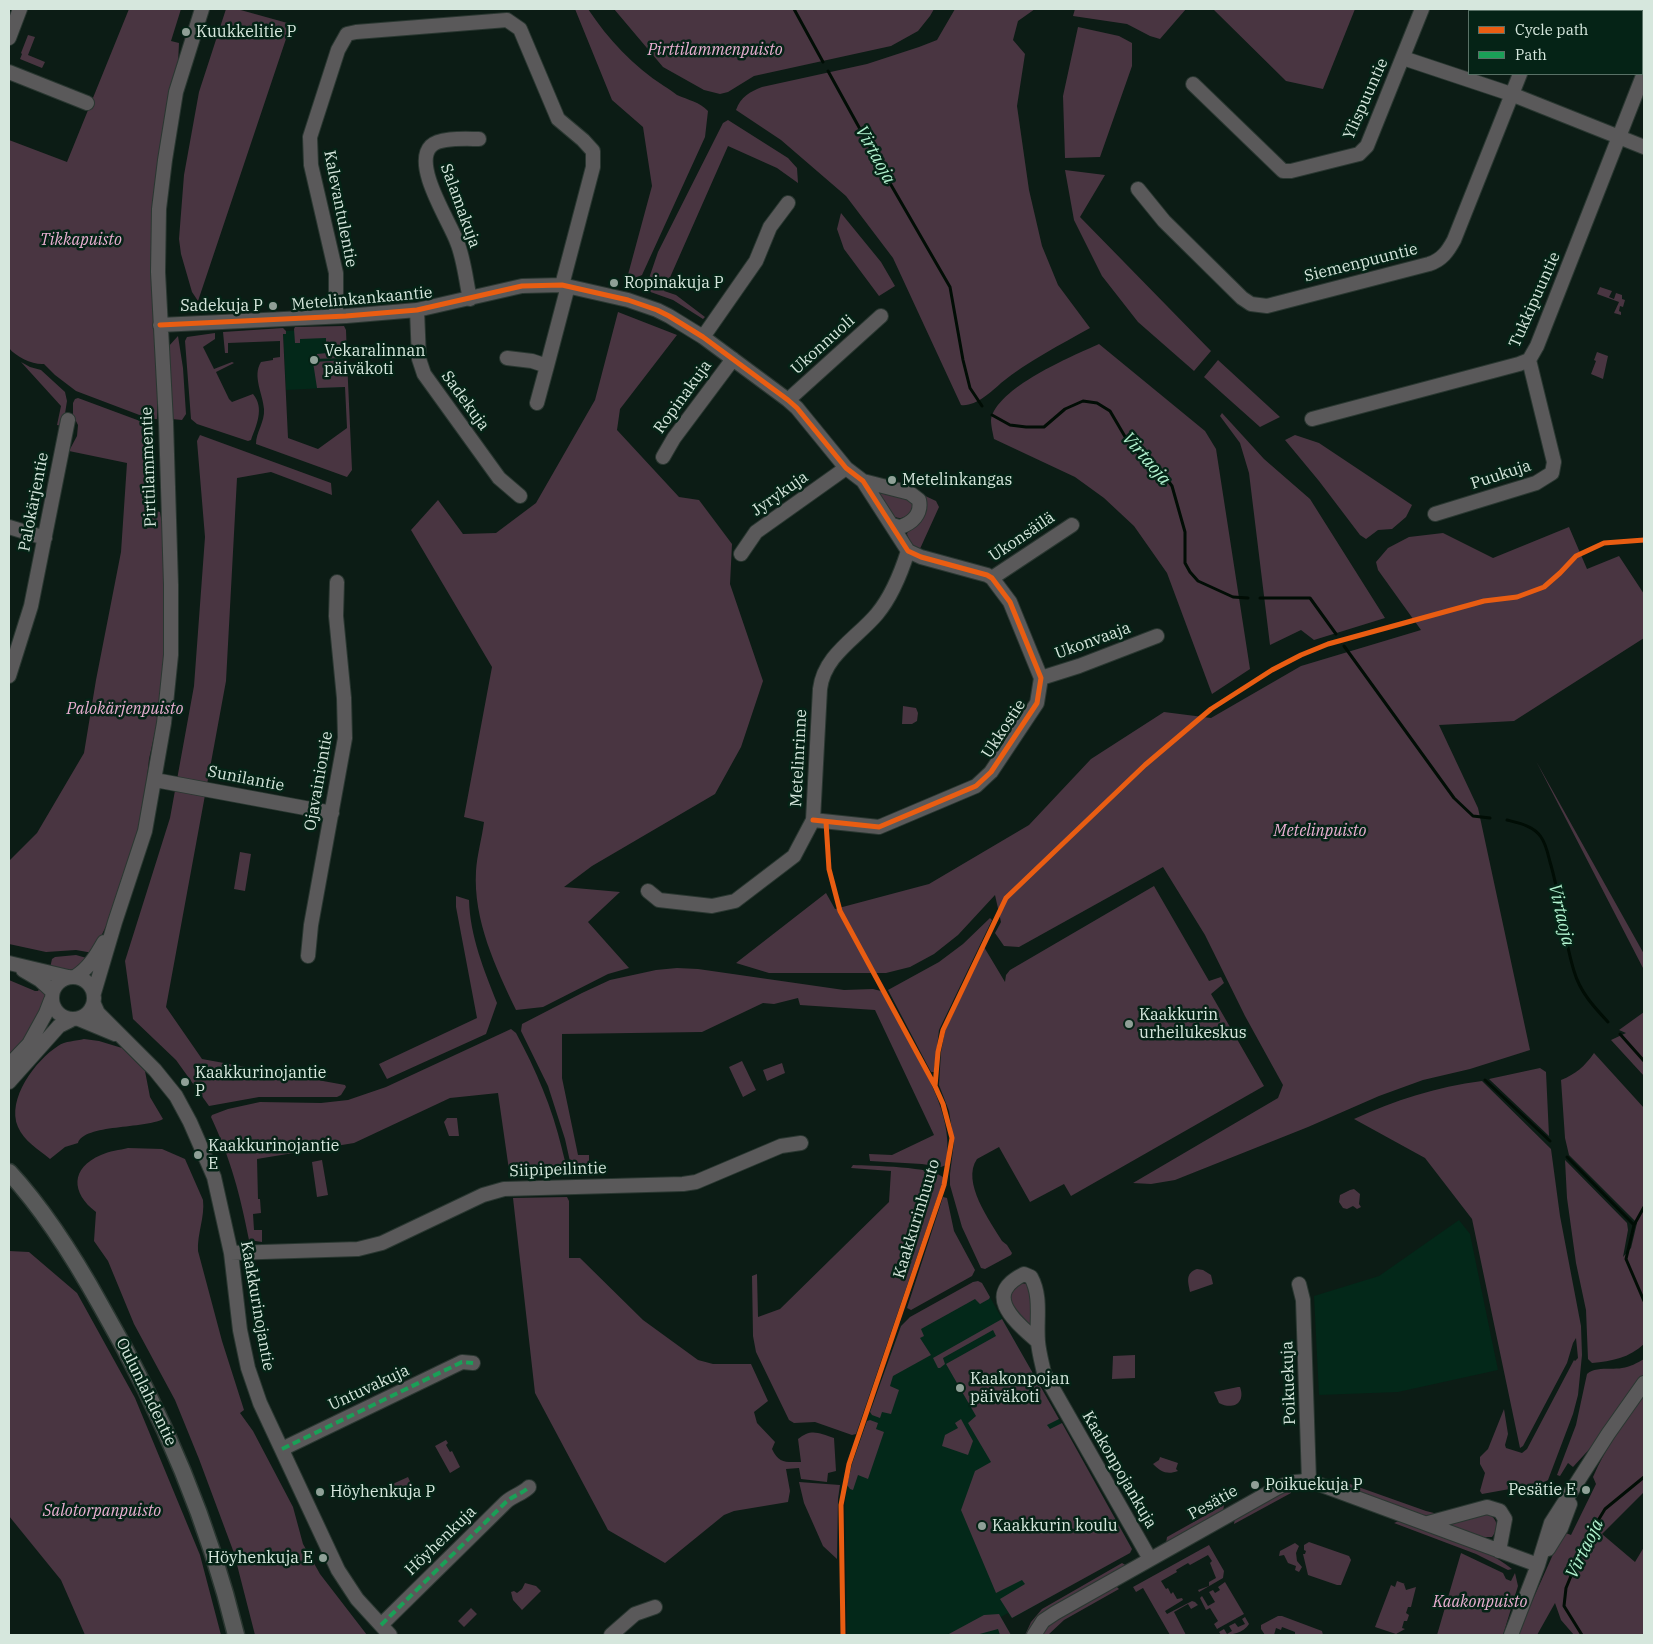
<!DOCTYPE html>
<html>
<head>
<meta charset="utf-8">
<style>
  body { margin:0 }
  #map { position:relative; width:1653px; height:1644px; overflow:hidden; background:#0c1c15; font-family:"IBM Plex Serif",serif }
  canvas { display:block }
  .frame { position:absolute; inset:0; border:10px solid #d6e7dd; pointer-events:none }
  .legend { position:absolute; left:1468px; top:10px; width:175px; height:65px; box-sizing:border-box; background:#052316; border:1px solid #597166; margin:0; padding:6px 9px; list-style:none; font-size:15px; color:#d6e7dd }
  .legend li { display:flex; align-items:center; gap:10px; height:25px }
  .legend b { width:25px; border:1px solid #597166 }
</style>
</head>
<body>
<div id="map">
<canvas width="1653" height="1644"></canvas>
<div class="frame"></div>
<ul class="legend">
<li><b style="height:6px;background:#e95d12"></b>Cycle path</li>
<li><b style="height:6px;background:#1a9f57"></b>Path</li>
</ul>
</div>
<script>
const c = document.querySelector('canvas').getContext('2d');
c.lineJoin = 'round';
function paint(path, color) { c.fillStyle = color; c.fill(path, 'evenodd'); }
function stroke(path, color, width, dash) { c.strokeStyle = color; c.lineWidth = width; c.lineCap = dash ? 'butt' : 'round'; c.setLineDash(dash || []); c.stroke(path); }
function drawText(font, color, halo, rows, align = 'center') {
  c.font = font + ' "IBM Plex Serif",serif'; c.lineWidth = 5; c.setLineDash([]); c.textBaseline = 'middle'; c.strokeStyle = halo; c.fillStyle = color; for (const [text, x, y, turn = 0] of rows) {
    c.save(); c.translate(x, y); c.rotate((+turn || 0) * Math.PI / 180); c.textAlign = isNaN(turn) ? turn : align; if (halo) c.strokeText(text, 0, 0); c.fillText(text, 0, 0); c.restore();
  }
}
const built = new Path2D(`
  M342,329L345,387L286,390L283,331Z
  M1459,1220L1470,1234L1498,1370L1398,1392L1319,1395L1314,1296L1379,1276Z
  M976,1281L982,1283L1131,1547V1551L1013,1618L1010,1617L1008,1613L1001,1617L1011,1635H847L845,1505L847,1485L852,1464L898,1333L901,1326L910,1318Z`);
const green = new Path2D(`
  M129,9H181L171,41L179,43L178,64L171,91L157,384V419H150L76,391L55,375L44,364C33,365 16,357 9,348V140L67,162Z
  M226,9H237L291,24L198,301L192,292L181,254L179,239L184,175L199,92Z
  M575,9H588C608,39 633,66 664,86C669,89 673,92 677,95C688,100 700,102 708,111L705,137L642,275L626,282L652,186L643,127L612,100Z
  M614,9H934L930,16L918,31L891,46L754,76L728,92L720,94L704,90L663,67Z
  M955,9H1035L1018,21L1013,40L1025,54L1017,106L1029,190L1042,246L1058,285L1090,328C1060,345 1028,361 1001,383C991,392 975,407 961,405L893,258L846,196L781,140L736,110C741,96 750,92 762,87L867,64L919,47L937,40Z
  M1075,9H1186L1160,39L1150,36L1127,24L1073,16Z
  M1213,9H1355L1323,89L1286,81Z
  M1078,27L1119,36L1132,43V66L1100,157L1065,158L1063,96Z
  M28,35L35,37L28,55L45,62L42,68L20,59L22,54L21,53Z
  M728,120L788,158L797,168L798,183L777,168L728,146L664,291L676,295L705,317L703,319L673,300L645,290L658,252L723,123Z
  M1065,170L1105,175L1080,217L1211,351L1194,371L1138,322L1102,276L1074,220Z
  M841,213L881,262L895,286L879,296L844,249L837,229Z
  M1600,287L1612,291L1609,297L1614,299L1616,293L1622,295V299L1625,300L1623,307L1620,306L1619,311L1621,312V315L1614,313L1619,302L1597,294Z
  M618,312L677,335L620,409L617,430L679,497L699,500L732,544L730,584L763,681L741,747L715,794L592,866L564,887L620,892L588,922L629,968L608,974L543,1007L516,1010C496,968 473,920 476,871C477,855 482,838 484,822L464,817L492,667L411,530L438,500L463,534L496,533L536,503L595,400Z
  M344,326L346,330L347,358L311,359V358L317,357V354L327,353V356H328L329,342H326V338L300,339V343H295L294,329L295,327Z
  M283,328L286,331V334H283L288,438L318,449L347,428L345,387L317,388L313,362L347,360L352,470L347,477L256,444C256,432 265,422 264,409C263,394 252,376 261,362L273,360V358L280,357V341L228,343V353H225L223,332Z
  M215,333V339L203,347L214,369L232,362L234,363L216,372L229,399L232,402L253,394C265,408 256,426 251,440L248,441L197,424L191,419L185,341L187,337Z
  M178,336L183,368L186,414L182,420L172,419L168,347Z
  M1099,344L1205,431L1216,449L1250,669L1212,694L1167,573L1134,526L1104,498L1075,477L994,439C993,434 991,426 991,420C996,388 1072,356 1099,344Z
  M1597,352L1608,356L1603,379L1591,374L1596,361L1594,360Z
  M1218,360L1280,417L1260,427L1204,377Z
  M21,362L30,367L41,370L65,392L67,401L63,426L57,425L61,406Z
  M78,398L148,424L151,427L156,511L160,512L166,548L165,653L160,710L149,759L145,798L139,830L125,877L108,922L93,953L76,950L46,952L9,944V861L37,833L84,753L96,680L121,552L127,463L69,451L77,436L78,425L73,415V403L75,399Z
  M1222,413L1264,459L1310,499L1385,618L1314,640L1301,630L1270,645L1249,473L1240,443L1220,416Z
  M200,435L331,483L332,495L271,472L237,478L226,681L166,1007L202,1059L345,1085L346,1087L341,1095L337,1097H259L209,1106L176,1060L133,1019L125,961L170,818L194,686L205,537L197,441Z
  M1295,435L1319,443L1412,505L1406,517L1392,529L1378,530L1366,539L1360,535L1319,481L1285,440Z
  M877,491L910,500L913,505V511C893,530 886,506 877,491Z
  M919,493L936,501L939,507L919,551L911,544L907,534Z
  M1569,527L1587,569L1619,556L1644,594V638L1514,721L1439,725L1478,808L1530,1050L1470,1069L1423,1080L1379,1096L1308,1127L1175,1180L1151,1184L1133,1183L1278,1098L1283,1085L1245,1016L1205,935L1163,867L1019,947L1004,946L995,933L1001,922L995,895L958,935L934,954L910,967L886,973H769L736,963L826,893L835,909L929,884L1029,825L1091,759L1164,712L1211,718L1301,666L1421,630L1378,570L1376,562L1388,548L1409,537L1443,533L1493,558Z
  M903,706L916,708L918,713L917,721L912,724H902Z
  M1536,761L1644,954V970Z
  M240,852L251,854L245,891L234,889Z
  M1154,886L1209,981L1221,977L1224,983L1211,994L1264,1086L1071,1196L1064,1184L1030,1202L999,1147L977,1159C961,1182 990,1221 1002,1241L1007,1245L1012,1253L1011,1255L985,1269L981,1268L962,1227L950,1185V1174L954,1142L949,1111L939,1085L941,1052L945,1031L984,947L1005,982L1006,975L1010,970Z
  M456,896L469,900C470,936 484,970 497,1003L486,1034L387,1079L379,1064L477,1018L456,907Z
  M990,918L992,920L939,1030L934,1072H931L888,990L939,962L963,944Z
  M76,955L90,959L75,970L50,968L52,959L55,957Z
  M677,968L698,969L844,990L873,989L881,991C892,1007 900,1025 909,1042C930,1081 954,1119 946,1165L941,1167L922,1164L870,1161L869,1154L892,1155L934,1135L875,1010L800,1005L798,998L774,1004L763,1003L702,1032L562,1034V1078L578,1155H589V1162H593L594,1176L573,1175L565,1139L548,1086L521,1031L522,1024L582,993L610,980L656,970Z
  M9,980L35,991H38L41,986L45,992V999L30,1033L9,1057Z
  M1644,1012V1076L1611,1040L1626,1033L1619,1030Z
  M511,1029L516,1033C536,1070 552,1107 562,1149C564,1158 568,1168 565,1176L510,1177L498,1093L450,1098L354,1143L257,1159L258,1199H260L261,1213L253,1214L254,1230H262V1242L249,1240C240,1194 231,1160 211,1117L212,1115L228,1109L260,1102L321,1103L348,1100L386,1087Z
  M84,1039L99,1041L122,1048L145,1071L150,1097L163,1119C145,1129 84,1124 78,1143L65,1147L50,1159C38,1149 24,1141 18,1127C6,1099 36,1060 58,1046C65,1041 76,1041 84,1039Z
  M1594,1053L1644,1108V1344C1629,1358 1612,1361 1592,1363L1588,1359L1586,1310L1576,1263L1567,1198L1565,1160L1627,1223L1628,1230L1623,1257L1631,1248L1637,1223L1569,1155L1565,1138L1561,1080C1576,1074 1585,1066 1594,1053Z
  M742,1061L756,1090L743,1097L729,1067Z
  M782,1063L785,1073L767,1081L763,1070Z
  M1540,1068L1546,1072L1549,1136L1489,1079Z
  M1482,1081L1551,1149L1560,1216L1581,1326L1582,1355L1578,1395L1573,1414L1548,1480L1543,1483L1482,1494L1480,1491L1485,1473L1480,1464V1457L1488,1449L1504,1409L1508,1434L1505,1445L1506,1448L1522,1453L1527,1449L1574,1360L1575,1361L1578,1358L1576,1338L1573,1343L1567,1363L1523,1446L1520,1448L1472,1219L1425,1158L1354,1119C1395,1100 1436,1087 1482,1081Z
  M447,1118H457L459,1136H449L444,1122Z
  M128,1148L162,1149L185,1159L203,1200C205,1217 197,1234 198,1251L222,1341L244,1410L240,1413L253,1431L293,1507L303,1544L320,1574L367,1635H255L234,1553L199,1459L175,1400L134,1324L108,1261L94,1241L96,1212C71,1193 70,1168 101,1155C109,1151 120,1150 128,1148Z
  M322,1160L328,1195L317,1197L312,1162Z
  M853,1165C871,1166 933,1166 944,1178L856,1434L852,1435L815,1422L794,1423L789,1420L756,1352L753,1336L752,1276L757,1274L758,1317L780,1309L889,1202L891,1171L851,1168Z
  M1354,1189L1360,1194L1359,1204L1361,1207L1357,1209L1353,1206L1347,1209L1343,1208L1339,1202L1340,1195L1350,1190Z
  M567,1197L569,1201V1258H580L643,1320L698,1360L713,1364H751L768,1401L754,1412L757,1423L775,1442L772,1449C779,1464 786,1462 801,1462L798,1439C811,1428 819,1433 834,1438L836,1471L828,1473L827,1482L801,1479L799,1468L786,1469L790,1491L788,1502L734,1511L724,1515L665,1563L608,1530L535,1393L513,1198Z
  M943,1197L947,1198L954,1231L975,1270L972,1276L911,1310L907,1308Z
  M9,1251L29,1252L77,1293L135,1398L200,1555L221,1635H85L61,1580L9,1516Z
  M1197,1269L1203,1270L1211,1275L1213,1284L1190,1292C1188,1282 1185,1273 1197,1269Z
  M978,1281L982,1283L990,1297L989,1299L980,1304L975,1299L921,1329L924,1336L920,1338L931,1355L893,1376L890,1386L899,1390L891,1414L882,1412L880,1418L872,1415L870,1412L901,1326L910,1317L973,1282Z
  M1019,1283L1029,1284L1031,1289L1032,1324L1028,1326L1025,1325L1009,1300L1010,1290Z
  M1002,1319L1059,1419L1047,1425L1050,1429L1062,1423L1132,1549L1130,1553L1012,1618L1000,1599L1025,1584L1022,1580L996,1593L961,1510L975,1471L991,1462L968,1423L976,1416L946,1364L996,1336L993,1330L943,1358L945,1364L940,1368H938L933,1358Z
  M1135,1355V1378L1112,1379L1113,1356Z
  M1644,1359V1375L1594,1444L1573,1467L1568,1463L1560,1476L1557,1475L1576,1425L1587,1374C1595,1366 1612,1370 1622,1368C1630,1367 1637,1363 1644,1359Z
  M1238,1387H1240C1246,1404 1232,1410 1219,1403L1214,1392Z
  M1644,1395V1492L1602,1534L1635,1562L1644,1547V1635H1574L1561,1620L1555,1603L1537,1635H1517L1563,1532L1571,1535L1596,1484L1593,1477C1606,1446 1625,1422 1644,1395Z
  M961,1419L973,1441L968,1455L942,1446L945,1435L958,1428L955,1423Z
  M870,1420L878,1423L876,1429L884,1432L868,1479L858,1475L853,1490L850,1489L847,1485L852,1464L867,1421Z
  M446,1440L448,1443L446,1445L450,1452L452,1451L460,1467L450,1473L435,1446Z
  M1160,1457L1178,1463L1176,1469L1178,1471C1167,1475 1161,1472 1153,1464L1159,1460Z
  M408,1477L415,1492L406,1496L403,1490L401,1491L404,1497L398,1500L389,1494L386,1487Z
  M1333,1478L1426,1511L1438,1514L1426,1516L1420,1515L1329,1482Z
  M799,1482L840,1485L838,1499L837,1559L823,1546L804,1503Z
  M1291,1488V1493L1234,1524L1235,1517Z
  M1224,1505L1223,1512L1166,1543L1167,1537Z
  M1487,1513C1497,1518 1500,1527 1492,1537H1479L1447,1525Z
  M1401,1520C1438,1533 1481,1544 1512,1569L1508,1570L1476,1554L1394,1523Z
  M1309,1542L1349,1556L1351,1560L1341,1585H1337L1308,1575L1303,1554H1305L1306,1551L1304,1550V1545Z
  M1295,1543L1299,1546L1296,1553L1297,1561L1302,1567L1299,1572L1295,1570L1296,1566L1288,1563L1284,1555L1279,1556L1280,1551Z
  M1209,1545L1224,1571L1223,1578L1199,1592L1198,1590L1209,1586V1582L1216,1578L1210,1563L1212,1561L1208,1555L1190,1565L1188,1563L1176,1570L1177,1572L1161,1581L1166,1589L1168,1588L1171,1594L1173,1592L1177,1599L1182,1598L1183,1600L1165,1611L1167,1614L1192,1601L1195,1602L1198,1605L1191,1609L1188,1604L1174,1612L1186,1635H1170L1143,1588L1136,1592L1133,1587Z
  M1461,1553L1503,1573L1506,1579L1511,1581L1515,1573L1518,1586L1503,1635H1437Z
  M1122,1563L1127,1566L1029,1635H1025L1031,1622L1042,1609Z
  M1397,1581L1405,1584H1404L1406,1590L1416,1587L1411,1607H1408L1406,1613L1409,1615L1407,1621H1404L1402,1628L1405,1629L1396,1634L1375,1627L1391,1585L1395,1587Z
  M1225,1582L1244,1614L1217,1629L1214,1624L1218,1621L1210,1608L1206,1610L1200,1598L1202,1596L1208,1606L1215,1602L1209,1592L1213,1590L1215,1593L1220,1590L1218,1587Z
  M525,1583L536,1586L541,1591L522,1610L513,1600L511,1592L514,1591L517,1593L522,1589Z
  M1116,1586L1119,1589L1064,1620L1048,1635H1041L1051,1623Z
  M471,1608L477,1614L464,1627L458,1621Z
  M999,1614L1011,1635H1000L998,1629L976,1635H947L984,1615Z
  M1278,1616H1282L1322,1631L1323,1635H1295V1632L1282,1627L1281,1630L1276,1628L1274,1635H1265L1261,1629V1625Z
  M1245,1617L1249,1624C1244,1633 1231,1635 1221,1635L1219,1632L1224,1629L1227,1634L1232,1631L1229,1626L1235,1623L1238,1627L1245,1624L1242,1619Z`);
const stream = new Path2D(`
  M794,9L823,62
  M828,71L887,178L950,287L963,360L970,388L982,406
  M992,415L1010,425L1026,427H1044L1065,409L1083,401L1097,403L1110,411L1127,440L1139,454L1163,474L1172,486L1185,532V563L1190,572L1198,581L1233,597L1248,598
  M1260,598H1310L1336,634
  M1344,646L1454,798L1473,816L1490,818
  M1507,820C1519,823 1534,826 1541,837C1546,844 1548,854 1550,862C1561,898 1563,936 1574,971C1580,992 1594,1007 1608,1022
  M1620,1034L1644,1061
  M1485,1080L1550,1141
  M1567,1157L1634,1225
  M1644,1207L1634,1225L1626,1259L1644,1301
  M1582,1635L1564,1606L1566,1588L1585,1542L1605,1509L1644,1477`);
const minor = new Path2D(`
  M1545,11L1546,9
  M9,38L20,9
  M1403,58L1511,94L1644,147
  M9,72L87,103
  M1193,84L1283,171H1291L1359,154L1367,146L1422,9
  M1138,189L1164,221L1242,298L1251,304L1267,306L1429,264C1442,260 1448,251 1454,240L1520,74
  M470,299C466,281 464,259 457,242C450,222 412,165 431,146C440,137 467,139 479,139
  M417,310L419,359L424,374L499,478L520,496
  M336,316V273L311,165L310,137L338,50L347,34L356,32L507,20L520,29L558,119L583,140L593,151V167L562,285
  M160,325L346,316L417,310L522,286L562,285L628,300L657,310L669,316L703,337L788,400L797,408L846,468L863,481L908,551L921,557L987,575L992,578L1010,602L1041,678L1037,703L991,772L976,786L879,827L813,820
  M703,337L756,261L770,227L788,203
  M507,358L532,361L547,366L568,286
  M788,400L881,316
  M537,403L547,366
  M1312,419L1519,364L1529,360L1537,346L1644,73
  M663,457L674,438L733,359
  M863,481L910,493L919,500C922,514 912,523 900,527L892,525
  M1435,514L1536,483L1552,473L1554,462L1529,360
  M9,527L45,538
  M741,554L756,532L846,468
  M992,578L1072,525
  M9,676L31,606L68,420
  M1041,678L1079,666L1157,636
  M155,780L332,813
  M648,891L659,900L712,906L735,901L794,856L813,820L820,689C824,655 857,638 877,614C892,596 901,573 908,551
  M308,956L311,925L345,738L344,698L336,616L337,582
  M9,963L68,977
  M23,970L40,980L52,991
  M52 998a21 21 0 1 1 42 0a21 21 0 1 1-42 0Z
  M75,977C89,968 96,956 104,942
  M94,993L115,922L145,831L164,723L171,655V585L166,422L158,272L159,209L165,160L176,92L202,9
  M94,1004L98,1013L155,1070L176,1096L190,1122L214,1177L231,1253L240,1330L248,1368L260,1403L338,1570L357,1599L390,1635
  M79,1019L115,1034
  M9,1065L29,1044L46,1013L51,1000
  M9,1082L59,1026L73,1019
  M231,1253L358,1249L382,1243L483,1195L504,1189L683,1184L696,1182L781,1146L801,1143
  M1299,1284L1303,1300L1309,1481
  M1038,1342C1016,1322 981,1295 1024,1274L1031,1277C1042,1297 1036,1320 1038,1342C1039,1353 1042,1363 1044,1373L1150,1559
  M282,1449L462,1362L473,1363
  M1428,1523L1487,1507L1500,1511L1505,1519L1499,1551
  M1548,1549L1561,1528L1570,1504
  M381,1625L506,1502C514,1495 522,1494 529,1487
  M611,1635L635,1614L655,1607
  M1034,1635L1043,1621L1055,1613L1277,1488C1295,1479 1306,1480 1324,1486L1538,1565
  M1511,1635L1538,1565L1551,1523L1608,1434L1644,1383`);
const major = new Path2D(`
  M9,1172C46,1212 75,1259 101,1306C161,1410 208,1519 236,1635`);
const quiet = new Path2D(`
  M282,1449L462,1362L473,1363
  M381,1625L506,1502C514,1495 522,1494 529,1487`);
const cycleway = new Path2D(`
  M160,325L346,316L417,310L522,286L562,285L628,300L657,310L669,316L703,337L788,400L797,408L846,468L863,481L908,551L921,557L987,575L992,578L1010,602L1041,678L1037,703L991,772L976,786L879,827L813,820
  M826,822L829,869L840,911L935,1086L943,1104L952,1138L944,1185L849,1464L841,1505L843,1635
  M935,1086L938,1052L943,1030L1006,898L1145,765L1211,709L1272,670L1301,655L1328,644L1484,601L1517,597L1544,587L1560,573L1576,556L1604,543L1644,540`);
const markers = [
  [186,32,5,"#8fa097"],
  [614,283,5,"#8fa097"],
  [273,306,5,"#8fa097"],
  [314,360,5,"#8fa097"],
  [892,480,5,"#8fa097"],
  [1129,1024,5,"#8fa097"],
  [185,1082,5,"#8fa097"],
  [198,1155,5,"#8fa097"],
  [960,1388,5,"#8fa097"],
  [1255,1485,5,"#8fa097"],
  [1586,1490,5,"#8fa097"],
  [320,1492,5,"#8fa097"],
  [982,1526,5,"#8fa097"],
  [323,1558,5,"#8fa097"]
];
const poiNames = [
  ["Kuukkelitie P",196,32],
  ["Ropinakuja P",624,283],
  ["Sadekuja P",263,306,"right"],
  ["Vekaralinnan",324,351],
  ["päiväkoti",324,369],
  ["Metelinkangas",902,480],
  ["Kaakkurin",1139,1015],
  ["urheilukeskus",1139,1033],
  ["Kaakkurinojantie",195,1073],
  ["P",195,1091],
  ["Kaakkurinojantie",208,1146],
  ["E",208,1164],
  ["Kaakonpojan",970,1379],
  ["päiväkoti",970,1397],
  ["Poikuekuja P",1265,1485],
  ["Pesätie E",1576,1490,"right"],
  ["Höyhenkuja P",330,1492],
  ["Kaakkurin koulu",992,1526],
  ["Höyhenkuja E",313,1558,"right"]
];
const parkNames = [
  ["Pirttilammenpuisto",715,50],
  ["Tikkapuisto",81,240],
  ["Palokärjenpuisto",125,709],
  ["Metelinpuisto",1320,831],
  ["Salotorpanpuisto",102,1511],
  ["Kaakonpuisto",1480,1602]
];
const streetNames = [
  ["Ylispuuntie",1366,99,-66],
  ["Salamakuja",460,206,70],
  ["Kalevantulentie",340,209,79],
  ["Siemenpuuntie",1361,263,-14],
  ["Metelinkankaantie",362,299,-5],
  ["Tukkipuuntie",1535,300,-66],
  ["Ukonnuoli",823,345,-42],
  ["Ropinakuja",683,397,-54],
  ["Sadekuja",465,401,54],
  ["Pirttilammentie",149,467,-92],
  ["Puukuja",1501,475,-18],
  ["Jyrykuja",780,494,-35],
  ["Palokärjentie",34,502,-79],
  ["Ukonsäilä",1022,537,-34],
  ["Ukonvaaja",1093,641,-20],
  ["Ukkostie",1004,729,-57],
  ["Metelinrinne",799,758,-87],
  ["Sunilantie",246,779,11],
  ["Ojavainiontie",319,781,-80],
  ["Siipipeilintie",558,1170,-2],
  ["Kaakkurinhuuto",917,1219,-73],
  ["Kaakkurinojantie",257,1306,80],
  ["Poikuekuja",1289,1383,-92],
  ["Untuvakuja",369,1388,-25],
  ["Oulunlahdentie",146,1392,64],
  ["Kaakonpojankuja",1119,1470,60],
  ["Pesätie",1213,1503,-29],
  ["Höyhenkuja",441,1541,-44]
];
const waterNames = [
  ["Virtaoja",875,155,61],
  ["Virtaoja",1146,459,49],
  ["Virtaoja",1561,915,77],
  ["Virtaoja",1585,1549,-64]
];
paint(built, '#032819');
paint(green, '#493541');
stroke(stream, '#010d05', 3);
stroke(minor, '#2a3731', 16);
stroke(major, '#2a3731', 19);
stroke(minor, '#5a595a', 14);
stroke(major, '#585959', 16);
stroke(quiet, '#1a9f57', 4, [8, 4]);
stroke(cycleway, '#e95d12', 5);
for (const [x, y, r, color] of markers) { const dot = new Path2D(); dot.arc(x, y, r, 0, 2 * Math.PI); c.fillStyle = color; c.fill(dot); stroke(dot, '#052316', 2); }
drawText('16px', '#d6e7dd', '#052316', poiNames, 'left');
drawText('italic 16px', '#eaafd2', '#052316', parkNames);
drawText('16px', '#d6e7dd', '#052316', streetNames);
drawText('italic 18px', '#b1f2cf', '#052316', waterNames);
</script>
</body>
</html>
